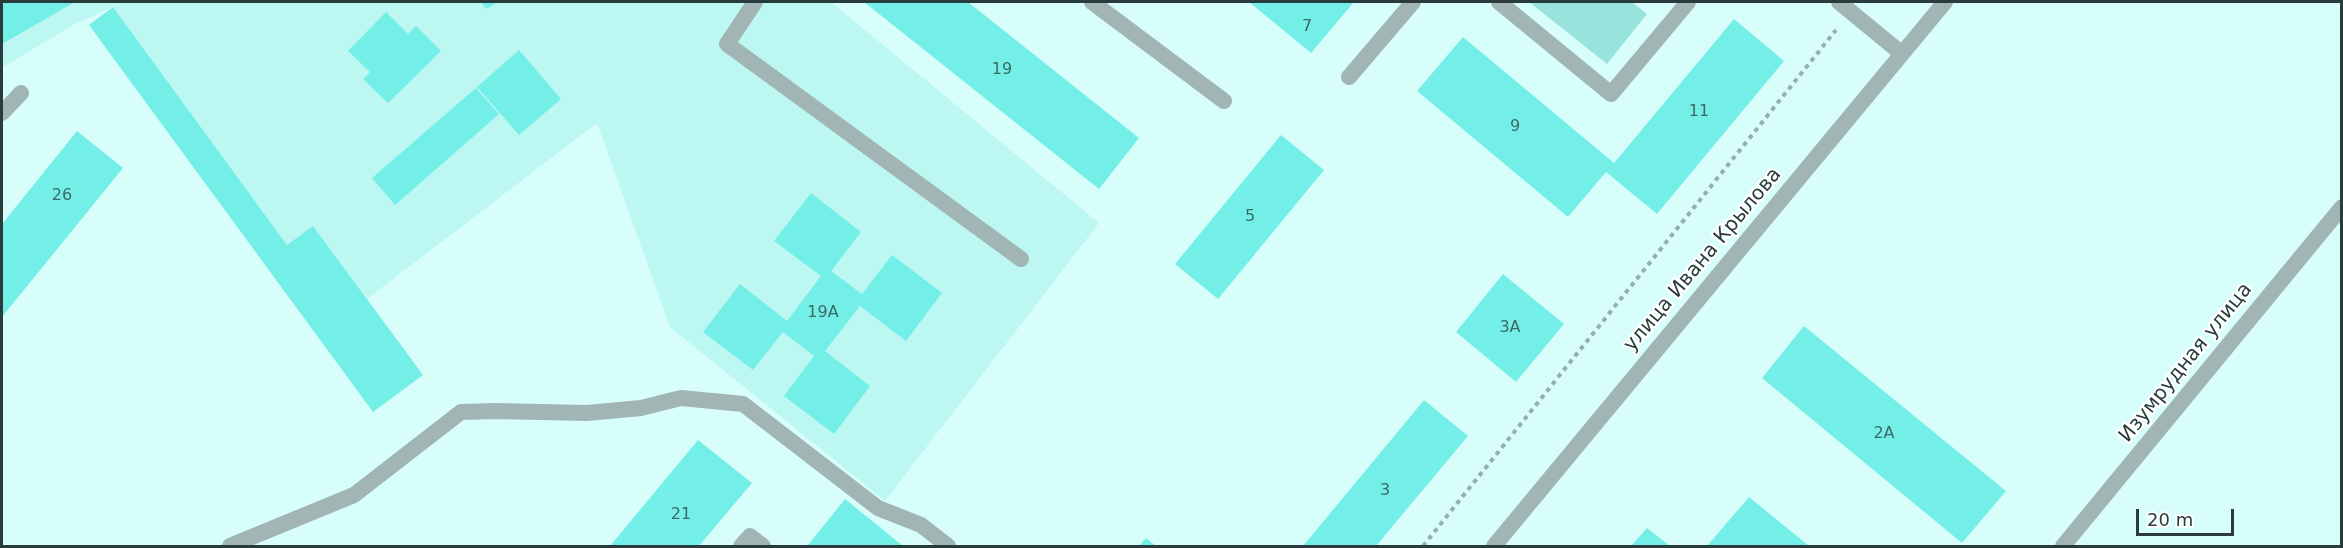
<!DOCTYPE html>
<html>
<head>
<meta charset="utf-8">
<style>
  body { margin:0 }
  #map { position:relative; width:2343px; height:548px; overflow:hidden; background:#d8fefb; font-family:"DejaVu Sans",sans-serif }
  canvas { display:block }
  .frame { position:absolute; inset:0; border:3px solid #293c3b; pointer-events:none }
  .scale { position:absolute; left:2136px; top:509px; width:98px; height:27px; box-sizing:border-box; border:3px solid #293c3b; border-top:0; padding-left:8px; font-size:18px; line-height:21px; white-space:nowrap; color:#293c3b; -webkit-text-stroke:4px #fff; paint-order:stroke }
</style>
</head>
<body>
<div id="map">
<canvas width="2343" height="548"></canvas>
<div class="frame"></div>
<div class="scale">20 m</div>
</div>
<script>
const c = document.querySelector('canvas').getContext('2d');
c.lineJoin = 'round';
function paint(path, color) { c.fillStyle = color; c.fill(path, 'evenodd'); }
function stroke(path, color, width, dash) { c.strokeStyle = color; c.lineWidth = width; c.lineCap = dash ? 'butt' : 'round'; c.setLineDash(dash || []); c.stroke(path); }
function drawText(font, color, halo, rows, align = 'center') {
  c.font = font + ' "DejaVu Sans",sans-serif'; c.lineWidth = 4.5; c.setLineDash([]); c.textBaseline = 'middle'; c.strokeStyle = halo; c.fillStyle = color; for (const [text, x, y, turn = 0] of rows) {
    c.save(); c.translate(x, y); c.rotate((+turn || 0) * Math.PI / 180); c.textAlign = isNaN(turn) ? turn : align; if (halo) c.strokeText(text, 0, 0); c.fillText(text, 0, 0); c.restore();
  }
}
const built = new Path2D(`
  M2,2H831L1099,223L885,501L670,327L597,123L367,299L313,226L287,245L113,7L71,26L2,68Z`);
const green = new Path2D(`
  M1529,2H1632L1647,14L1607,64Z`);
const building = new Path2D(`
  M2,2H75L2,44Z
  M481,2H498L486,9Z
  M864,2H968L1139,138L1099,189Z
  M1249,2H1354L1311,53Z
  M113,7L287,245L313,226L423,375L373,412L89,25Z
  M386,12L408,34L416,26L441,51L388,103L363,79L370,72L348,51Z
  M1734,19L1784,61L1657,214L1606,172L1568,217L1417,91L1463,37L1614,163Z
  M519,50L561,99L519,135L477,87Z
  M476,88L499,114L395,205L372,178Z
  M77,131L123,168L2,317V224Z
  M1281,135L1324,170L1218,299L1175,264Z
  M811,193L861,232L831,271L862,294L892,255L942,293L906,341L860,306L825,351L870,386L834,434L784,396L814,356L783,332L753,370L703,332L740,284L787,321L821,276L774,241Z
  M1503,274L1564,324L1516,382L1456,332Z
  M1804,326L2006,491L1962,543L1762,378Z
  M1424,400L1468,436L1376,546H1303Z
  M698,440L752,483L699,546H610Z
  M1749,497L1809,546H1707Z
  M845,499L903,546L808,545Z
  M1647,528L1670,546H1631Z
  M1146,538L1156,546H1139Z`);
const path = new Path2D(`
  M1423,546L1836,30`);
const service = new Path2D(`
  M755,2L727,44L1021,259
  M1092,2L1224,101
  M1499,2L1611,94L1688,2
  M1839,2L1901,53
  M1349,77L1413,2
  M2,113L21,93
  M230,546L354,495L461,412L495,411L587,413L641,408L681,398L743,404L878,508L921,525L948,546
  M741,546L750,536L763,546`);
const minor = new Path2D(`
  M1494,546L1945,2
  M2063,546L2342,207`);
const numberNames = [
  ["7",1307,27],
  ["19",1002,70],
  ["11",1699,112],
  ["9",1515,127],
  ["26",62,196],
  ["5",1250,217],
  ["19А",823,313],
  ["3А",1510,328],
  ["2А",1884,434],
  ["3",1385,491],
  ["21",681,515]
];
const streetNames = [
  ["улица Ивана Крылова",1703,260,-50],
  ["Изумрудная улица",2186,363,-51]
];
paint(built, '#bcf7f2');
paint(green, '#99e3dd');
paint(building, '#74efe8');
stroke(path, '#92b0ae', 4, [4.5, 4.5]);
stroke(service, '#a1b5b4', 16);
stroke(minor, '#a1b5b4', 16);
drawText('16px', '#3c6966', null, numberNames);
drawText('20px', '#293c3b', '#fff', streetNames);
</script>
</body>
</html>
